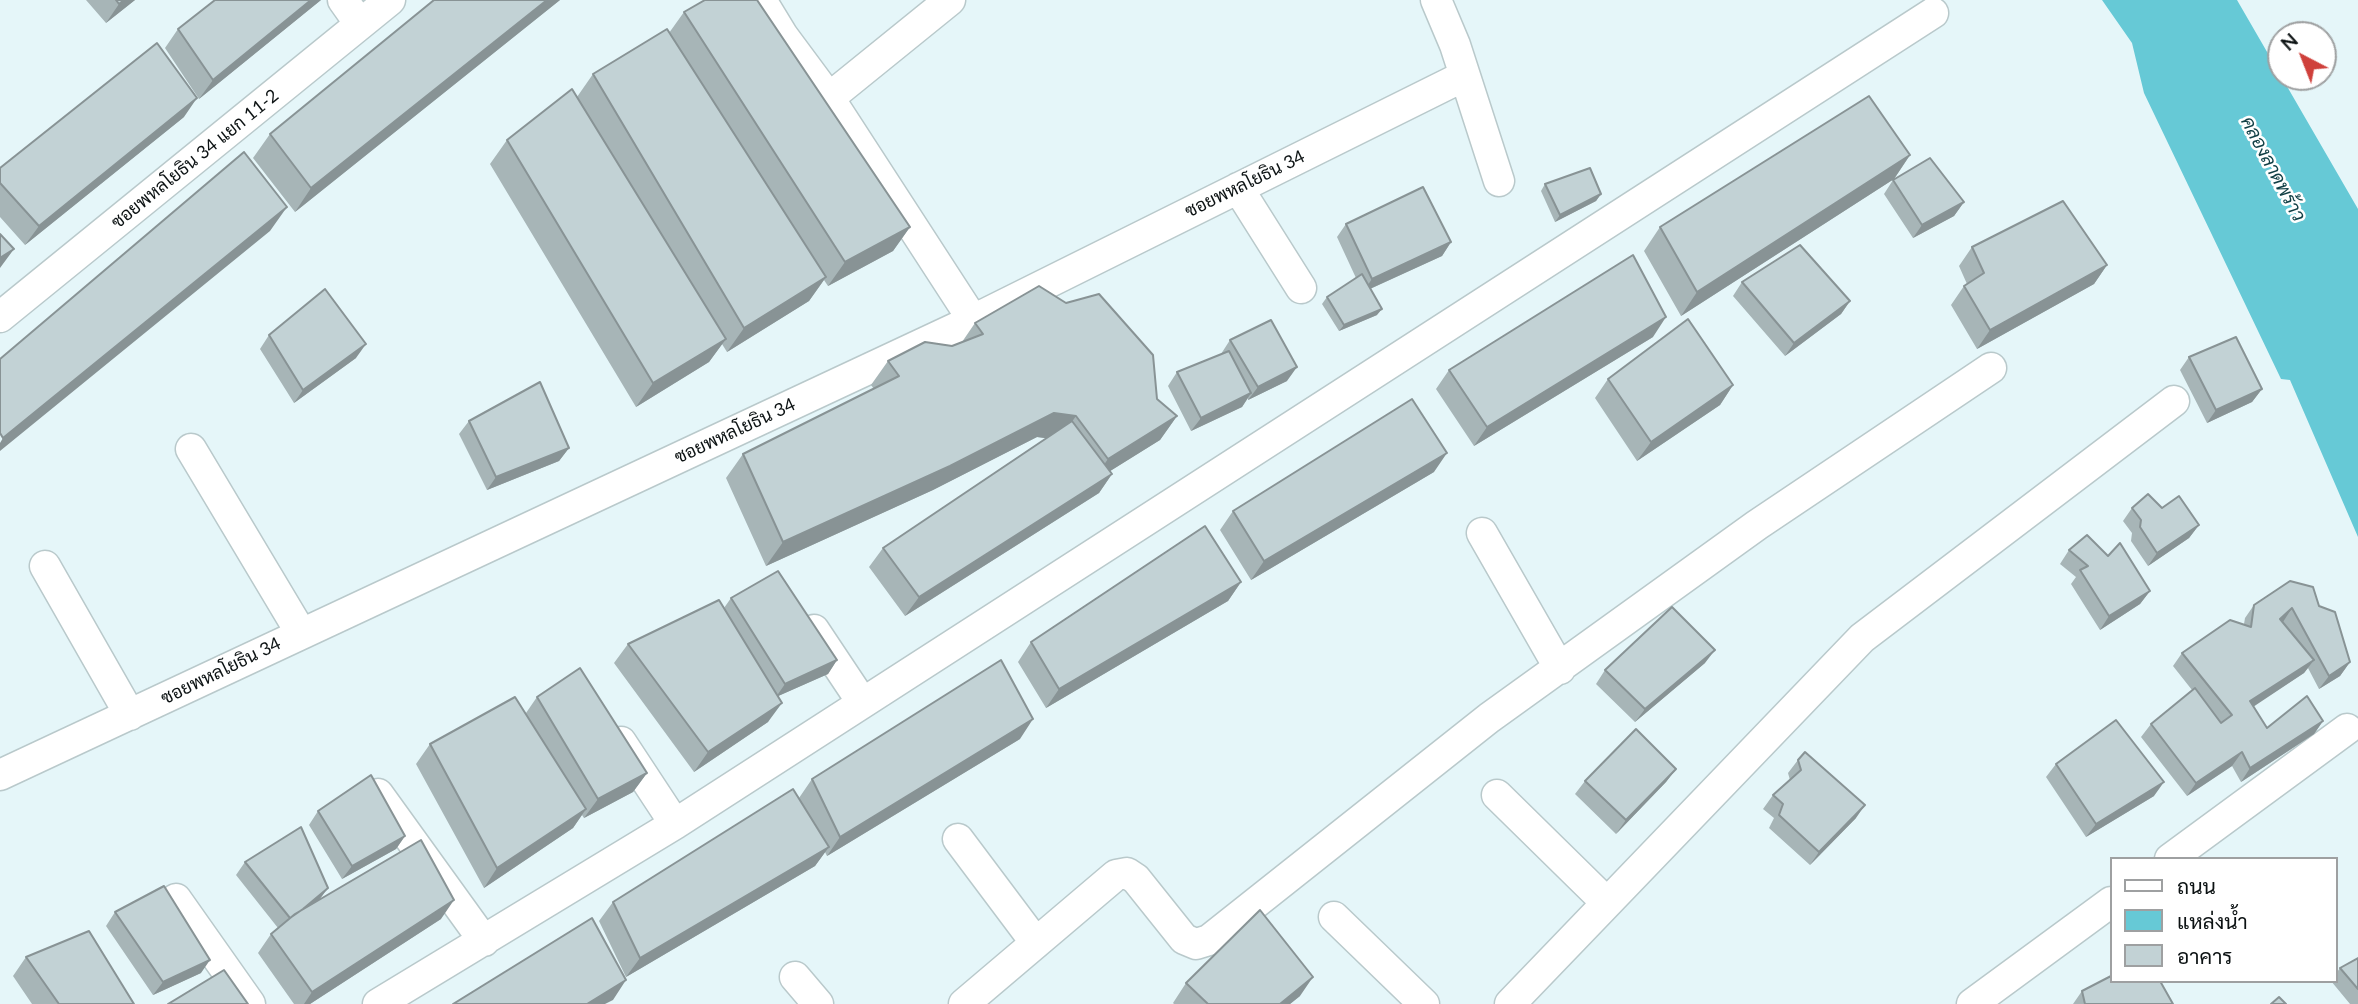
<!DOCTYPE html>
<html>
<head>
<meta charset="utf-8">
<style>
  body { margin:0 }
  #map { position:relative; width:2358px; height:1004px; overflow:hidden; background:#e5f6f9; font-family:Lato,Sarabun,sans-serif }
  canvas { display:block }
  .legend { position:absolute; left:2110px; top:857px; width:228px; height:126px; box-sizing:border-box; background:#fff; border:2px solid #9ea0a1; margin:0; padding:9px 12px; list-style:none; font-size:21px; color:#0c1213 }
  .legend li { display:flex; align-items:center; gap:14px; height:35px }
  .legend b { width:35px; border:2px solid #9ea0a1 }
  .north { position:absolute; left:2267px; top:21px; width:70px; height:70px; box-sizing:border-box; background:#fff; border:2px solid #9ea0a1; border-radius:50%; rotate:318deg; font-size:19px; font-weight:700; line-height:28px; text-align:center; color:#0c1213 }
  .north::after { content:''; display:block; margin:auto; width:24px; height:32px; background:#cf403b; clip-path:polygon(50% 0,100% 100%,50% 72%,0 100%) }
</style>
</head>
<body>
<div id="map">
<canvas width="2358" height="1004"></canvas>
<ul class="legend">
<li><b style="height:9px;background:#fff"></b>ถนน</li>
<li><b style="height:19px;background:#66c9d6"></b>แหล่งน้ำ</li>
<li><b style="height:19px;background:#c2d2d5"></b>อาคาร</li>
</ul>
<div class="north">N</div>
</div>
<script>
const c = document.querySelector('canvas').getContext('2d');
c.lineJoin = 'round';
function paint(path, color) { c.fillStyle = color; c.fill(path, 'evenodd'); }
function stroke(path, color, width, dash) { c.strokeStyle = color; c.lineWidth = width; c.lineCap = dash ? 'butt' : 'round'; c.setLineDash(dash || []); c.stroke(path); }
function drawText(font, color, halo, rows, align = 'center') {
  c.font = font + ' Lato,Sarabun,sans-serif'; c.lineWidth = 5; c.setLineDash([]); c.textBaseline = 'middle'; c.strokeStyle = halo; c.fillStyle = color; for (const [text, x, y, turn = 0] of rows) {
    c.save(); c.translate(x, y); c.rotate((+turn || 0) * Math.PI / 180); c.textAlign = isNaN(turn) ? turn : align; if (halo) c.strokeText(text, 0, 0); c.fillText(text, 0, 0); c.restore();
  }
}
const water = new Path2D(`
  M2102,0H2237L2358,209V537L2290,380L2281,379L2144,93L2132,43Z`);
const street = new Path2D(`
  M343,0L360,24
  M761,0L783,36L829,98L973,320
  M1436,0L1455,45L1499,181
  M829,98L950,0
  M1238,188L1301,288
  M0,317L390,0
  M191,449L301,633
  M1482,533L1560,669
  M45,566L130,715
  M814,630L862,702
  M621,742L675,824
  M0,775L973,320L1464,76
  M378,794L484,941
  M1497,795L1607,903
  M958,839L1036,943
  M2170,859L2347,729
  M176,899L250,1004
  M1334,917L1424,1004
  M795,977L818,1004
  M378,1004L675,824L1933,13
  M964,1004L1116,875L1127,873L1136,879L1184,939L1196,944L1209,940L1489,718L1757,525L1991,368
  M1510,1004L1862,638L2174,401
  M1972,1004L2111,902`);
const wall = new Path2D(`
  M86,0H135L106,23Z
  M215,0H321L199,99L165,48L178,29Z
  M434,0H560L295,212L253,158L270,134Z
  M684,12L910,227L893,251L828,286L824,280L809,301L727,352L722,344L709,362L636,407L490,164L507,140L577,97L593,74L669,33Z
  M184,117L25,245L0,217V168Z
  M1910,155L1894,179L1681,316L1644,251L1660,227Z
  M1893,180L1964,202L1954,216L1913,238L1884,194Z
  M1545,184L1601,194L1596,201L1555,222L1541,191Z
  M1346,224L1451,242L1442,256L1370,289L1377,315L1339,331L1322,304L1327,297L1356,278L1337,237Z
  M1972,247L2107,265L2094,284L1977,349L1951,305L1964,286L1967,284L1959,266Z
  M1742,282L1850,301L1841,314L1785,356L1733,296Z
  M975,323L1157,399L1177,416L1160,440L1110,471L1112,474L1099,493L905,616L869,567L883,548L1046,438L1037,437L933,490L766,566L726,478L743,454L874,389L871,385L888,361L952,346L962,342Z
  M269,335L356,358L294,403L260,349Z
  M1653,337L1474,446L1436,389L1449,370Z
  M1230,340L1287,381L1248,400V398L1242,407L1191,431L1168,386L1177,372L1221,354Z
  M2189,357L2262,389L2252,402L2207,423L2180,370Z
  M1608,379L1733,385L1720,405L1637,461L1595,398Z
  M469,421L569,448L559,461L487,490L459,434Z
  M1434,472L1251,580L1220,530L1233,511Z
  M2132,508H2162L2199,525L2189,538L2148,566L2131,541L2132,533L2123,521Z
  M2069,550L2108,556L2150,591L2140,604L2100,630L2071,584L2076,577L2060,564Z
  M1241,582L1228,601L1046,708L1018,662L1031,642Z
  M731,598L837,660L828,674L778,696L768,722L694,772L614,663L628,644L724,608Z
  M2254,605L2319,606L2350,662L2340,676L2319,689L2308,668L2304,673L2253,706L2267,728L2323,721L2314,734L2241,782L2232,766L2187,796L2141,737L2151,724L2192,690L2173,666L2182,653L2244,624L2245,618Z
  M1705,663L1635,722L1596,684L1605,670Z
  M537,697L647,773L633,792L584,818L582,815L573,828L484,888L416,764L430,744L526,713Z
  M1020,739L827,856L825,852L815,866L626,977L599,921L613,902L799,798L812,779Z
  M1798,760L1856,818L1810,865L1769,828L1774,818L1763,809L1773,795L1790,780L1788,773Z
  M2056,764L2154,796L2086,837L2046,777Z
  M1676,769L1666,782L1616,834L1575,794L1585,781Z
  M318,811L405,836L396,849L342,879L309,825Z
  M245,862L328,888L320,899L441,919L310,1004H294L258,953L271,934L278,928L236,875Z
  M115,912L201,973L153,995L106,926Z
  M26,957L134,1004H32L13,976Z
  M2358,958V1004H2350L2331,981H2335V975L2340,968Z
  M1186,983L1300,996L1290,1004H1174L1173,1003Z
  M2082,991L2173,1004H2073Z`);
const shadedWall = new Path2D(`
  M124,0H135L106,23L119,4Z
  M311,0H321L199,99L213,80Z
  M547,0H560L295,212L311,188Z
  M197,98L184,117L25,245L39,226Z
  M1910,155L1894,179L1681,316L1697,292Z
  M1601,194L1596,201L1555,222L1560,215Z
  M1964,202L1954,216L1913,238L1922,225Z
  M287,207L270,231L0,451V443L3,438Z
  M910,227L893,251L828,286L845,262Z
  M1451,242L1442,256L1363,292L1372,279Z
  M14,249L0,268V258Z
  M2107,265L2094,284L1977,349L1990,330Z
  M826,277L809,301L727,352L744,328Z
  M1850,301L1841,314L1785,356L1794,343Z
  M1382,309L1377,315L1339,331L1344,325Z
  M1666,317L1653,337L1474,446L1487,427Z
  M726,339L709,362L636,407L653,383Z
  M366,344L356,358L294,403L303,390Z
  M1297,367L1287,381L1248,400L1258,387Z
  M1733,385L1720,405L1637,461L1651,442Z
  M2262,389L2252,402L2207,423L2216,410Z
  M1251,393L1242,407L1191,431L1201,418Z
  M1054,413L1076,416L1059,440L1037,437L933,490L766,566L783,542Z
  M1177,416L1160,440L1091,483L1108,459Z
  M569,448L559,461L487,490L496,477Z
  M1447,453L1434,472L1251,580L1264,561Z
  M1112,474L1099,493L905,616L919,597Z
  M2199,525L2189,538L2148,566L2157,553Z
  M1241,582L1228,601L1046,708L1059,689Z
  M2150,591L2140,604L2100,630L2109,616Z
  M2292,608L2283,622L2271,633L2280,619Z
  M1715,650L1705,663L1635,722L1645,709Z
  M837,660L828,674L776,697L785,684Z
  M2314,660L2304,673L2241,715L2250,701Z
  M2350,662L2340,676L2319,689L2329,676Z
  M782,703L768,722L694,772L708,752Z
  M1033,719L1020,739L827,856L840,837Z
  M2323,721L2314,734L2241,782L2250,768Z
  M2242,752L2232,766L2187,796L2196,783Z
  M1676,769L1666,782L1616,834L1626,820Z
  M647,773L633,792L584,818L598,799Z
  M2164,782L2154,796L2086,837L2096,824Z
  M1865,805L1856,818L1810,865L1819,852Z
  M586,809L573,828L484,888L497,868Z
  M405,836L396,849L342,879L352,866Z
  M829,847L815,866L626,977L640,958Z
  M328,888L318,901L291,919Z
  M454,900L441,919L310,1004H304L312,992Z
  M210,960L201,973L153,995L163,982Z
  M1313,977L1300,996L1290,1004H1280Z
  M626,980L613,1000L605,1004H587Z`);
const building = new Path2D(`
  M116,0H124L119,4Z
  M215,0H311L213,80L178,29Z
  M434,0H547L311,188L270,134Z
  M705,0H757L910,227L845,262L684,12Z
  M667,29L826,277L744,328L593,74Z
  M157,43L197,98L39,226L0,183V168Z
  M572,89L726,339L653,383L507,140Z
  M1869,96L1910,155L1697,292L1660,227Z
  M244,152L287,207L3,438L0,433V359Z
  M1930,158L1964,202L1922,225L1893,180Z
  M1590,168L1601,194L1560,215L1545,184Z
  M1423,187L1451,242L1372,279L1346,224Z
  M2063,201L2107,265L1990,330L1964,286L1984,273L1972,247Z
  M0,234L14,249L0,258Z
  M1800,245L1850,301L1794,343L1742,282Z
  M1633,255L1666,317L1487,427L1449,370Z
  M1362,274L1382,309L1344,325L1327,297Z
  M1039,286L1066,303L1099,294L1153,355L1157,399L1177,416L1108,459L1076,416L1054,413L950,466L783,542L743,454L899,376L888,361L925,342L952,346L983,334L975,323Z
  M325,289L366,344L303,390L269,335Z
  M1688,319L1733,385L1651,442L1608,379Z
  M1271,320L1297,367L1258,387L1230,340Z
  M2236,337L2262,389L2216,410L2189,357Z
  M1229,351L1251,393L1201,418L1177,372Z
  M540,382L569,448L496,477L469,421Z
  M1412,399L1447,453L1264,561L1233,511Z
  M1072,421L1112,474L919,597L883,548Z
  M2148,494L2162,508L2179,496L2199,525L2157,553L2140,527L2141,520L2132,508Z
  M1205,526L1241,582L1059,689L1031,642Z
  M2087,535L2108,556L2120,543L2150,591L2109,616L2080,570L2088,566L2069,550Z
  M778,571L837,660L785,684L731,598Z
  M2290,581L2313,587L2319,606L2335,612L2350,662L2329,676L2292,608L2280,619L2314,660L2250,701L2267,728L2307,696L2323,721L2250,768L2242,752L2196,783L2151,724L2195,688L2221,723L2232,715L2182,653L2230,620L2251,627L2254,605Z
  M719,600L782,703L708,752L628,644Z
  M1672,607L1715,650L1645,709L1605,670Z
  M1001,660L1033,719L840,837L812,779Z
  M580,668L647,773L598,799L537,697Z
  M515,697L586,809L497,868L430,744Z
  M2116,720L2164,782L2096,824L2056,764Z
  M1636,729L1676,769L1626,820L1585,781Z
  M1805,752L1865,805L1819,852L1779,815L1783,804L1773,795L1801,770L1798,760Z
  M371,775L405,836L352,866L318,811Z
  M793,789L829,847L640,958L613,902Z
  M301,827L328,888L303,909L290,918L245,862Z
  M421,840L454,900L312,992L271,934L295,914Z
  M164,886L210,960L163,982L115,912Z
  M1260,910L1313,977L1280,1004H1208L1186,983Z
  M592,918L626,980L587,1004H453Z
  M89,931L134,1004H59L26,957Z
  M2358,958V989L2340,968Z
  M224,970L248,1004H168Z
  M2111,976V981H2160L2173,1004H2085L2082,991Z
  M2279,997L2286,1004H2271Z`);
const streetNames = [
  ["ซอยพหลโยธิน 34 แยก 11-2",195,159,-39],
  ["ซอยพหลโยธิน 34",1245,184,-26],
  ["ซอยพหลโยธิน 34",735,431,-25],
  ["ซอยพหลโยธิน 34",221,671,-26]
];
const waterNames = [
  ["คลองลาดพร้าว",2273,169,62]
];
paint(water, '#66c9d6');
stroke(street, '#b9c9cb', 33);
stroke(street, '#fff', 30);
paint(wall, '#a7b5b7');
paint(shadedWall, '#889395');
paint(building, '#c2d2d5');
stroke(building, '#889395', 2);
drawText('18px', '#0c1213', '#fff', streetNames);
drawText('italic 19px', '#103f45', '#fff', waterNames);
</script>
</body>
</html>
